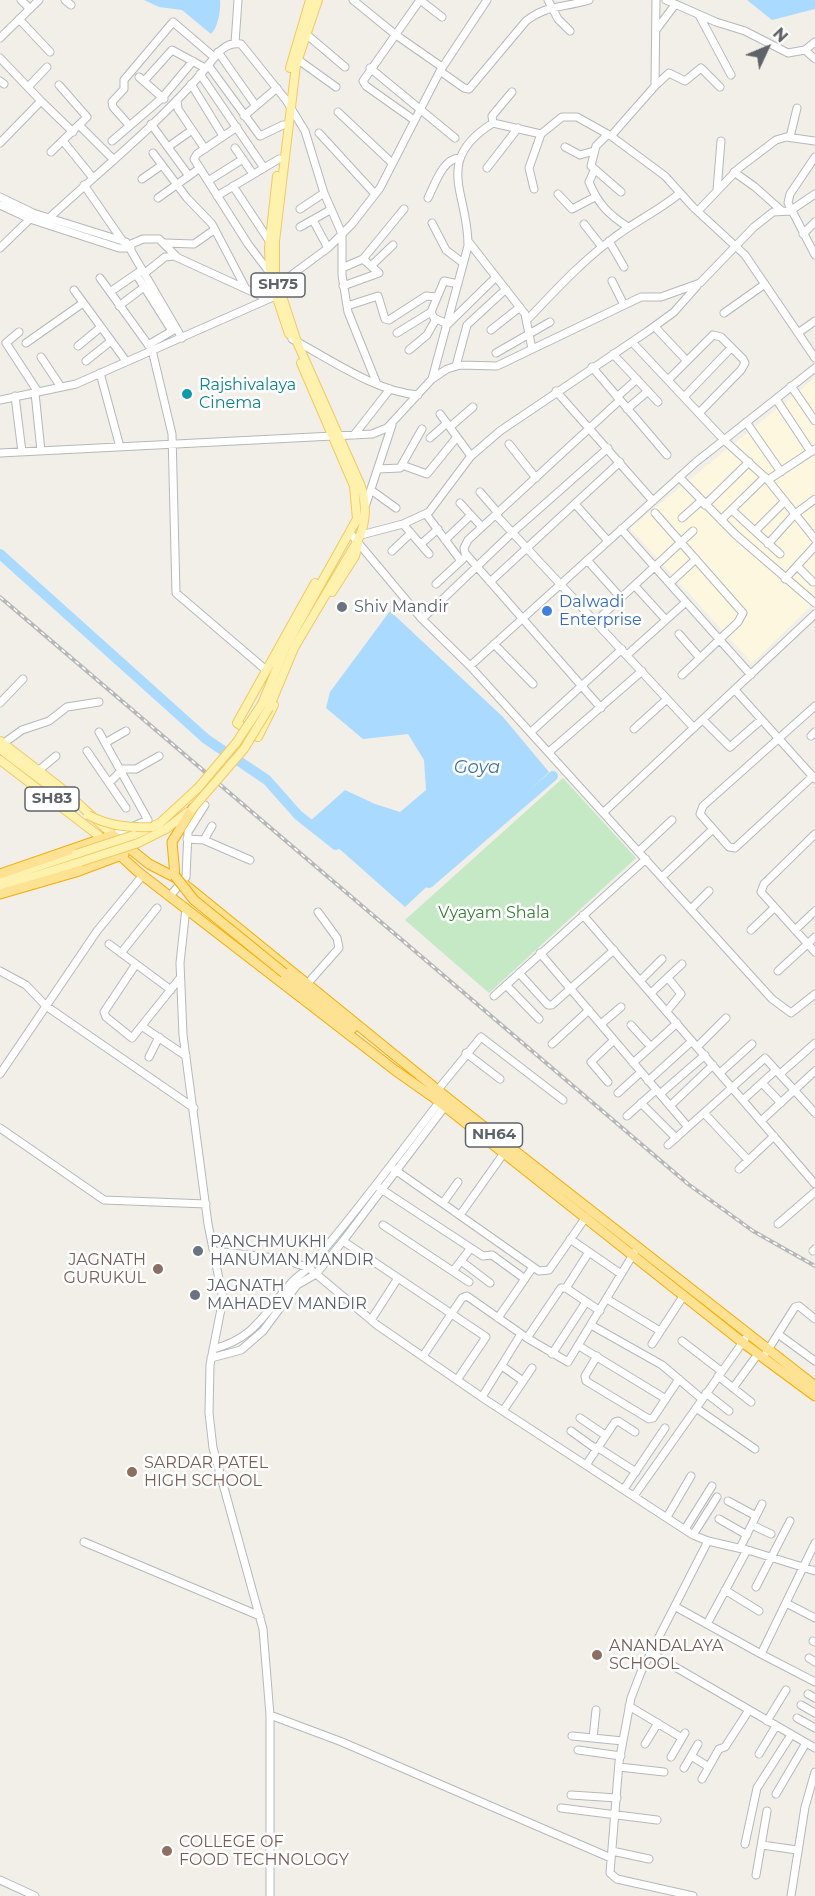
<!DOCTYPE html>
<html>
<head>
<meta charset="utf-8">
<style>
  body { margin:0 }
  #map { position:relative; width:815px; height:1896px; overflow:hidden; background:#f1efe8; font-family:Montserrat,sans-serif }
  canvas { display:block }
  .north { position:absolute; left:737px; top:18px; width:60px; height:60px; -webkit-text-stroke:4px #fff; paint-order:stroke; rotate:46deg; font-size:16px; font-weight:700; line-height:24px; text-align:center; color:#5f6368 }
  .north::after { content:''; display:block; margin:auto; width:21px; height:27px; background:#5f6368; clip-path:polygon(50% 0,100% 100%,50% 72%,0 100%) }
</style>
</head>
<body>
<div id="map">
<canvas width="815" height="1896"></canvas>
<div class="north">N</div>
</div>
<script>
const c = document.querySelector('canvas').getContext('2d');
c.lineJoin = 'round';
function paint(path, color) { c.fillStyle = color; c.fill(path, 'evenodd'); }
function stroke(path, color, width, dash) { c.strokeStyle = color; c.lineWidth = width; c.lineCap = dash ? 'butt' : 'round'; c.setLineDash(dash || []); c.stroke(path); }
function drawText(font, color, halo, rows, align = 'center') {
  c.font = font + ' Montserrat,sans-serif'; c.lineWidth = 5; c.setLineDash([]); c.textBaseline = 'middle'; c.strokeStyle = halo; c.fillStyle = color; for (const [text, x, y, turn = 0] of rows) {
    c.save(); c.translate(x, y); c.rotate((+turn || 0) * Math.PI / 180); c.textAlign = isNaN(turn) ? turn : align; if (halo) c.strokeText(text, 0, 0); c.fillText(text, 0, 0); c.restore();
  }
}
const commercial = new Path2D(`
  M815,378V602L752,663L630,528Z`);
const green = new Path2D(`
  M563,778L636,858L489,993L405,920Z`);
const water = new Path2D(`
  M144,0H220C221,10 218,27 211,34L182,10L159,7Z
  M747,0H815V9L772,20Z
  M390,611L503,717L549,772L405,907L309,822L345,790L375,804L400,812L426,790L424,760L408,734L363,739L326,708L330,692Z`);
const river = new Path2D(`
  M0,554L206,739L267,780L298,815L336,845
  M429,883L553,776`);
const minor = new Path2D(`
  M21,0L30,9
  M65,0L71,5
  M353,0L396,35L442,67
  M420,0L442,17
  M548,0L558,19L570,31
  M666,0L716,22L745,31L788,53L805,50L815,42
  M699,15L731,75
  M19,19L50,52
  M656,30L674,6
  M306,34L345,67
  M0,38L39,0
  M235,43L238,0
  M805,50L815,59
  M218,52L256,106
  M0,58L41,101L0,143
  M297,59L336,87
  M208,65L260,136L283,125
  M370,68L455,138
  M440,71L464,88L469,89L526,21C548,4 564,8 589,0
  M200,74L264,168
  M139,77L164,99
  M0,81L4,84
  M144,81L172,50L205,68
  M191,84L223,136
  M29,86L47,67
  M655,86L669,73L685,81L701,68L720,87
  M177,100L178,109L205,149
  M41,101L73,132
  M338,112L392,163
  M244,116L277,88
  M414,120L366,86L363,81L420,0
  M493,123L492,116L512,92
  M151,124L189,176
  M129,125L113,107L112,102L124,89V80L173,22L214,57
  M80,126L113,159
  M237,127L197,154L194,159L248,244L270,273
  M319,133L375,194
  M607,135L596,146L591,166L621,192
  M611,136L655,86L656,0
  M790,137L797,108
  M63,141L93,178
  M112,141L162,98L193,61
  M168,147L192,130
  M565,147L580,155L594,151
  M235,148L253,174
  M51,152L87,117L59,85
  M153,153L187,198L212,224L246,289
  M815,157L790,194L788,203L815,255
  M487,168L518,128
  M594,171L589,182C598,204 609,215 628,227
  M734,172L755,187L782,211
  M142,179L162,165
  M208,181L243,159
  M84,185L122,240
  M233,186L270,242
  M534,189L529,168L541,134
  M717,190L721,141
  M558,194L572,209L595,197
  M217,196L279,159
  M0,197L33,213L126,242L182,338
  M158,198L200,168
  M428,198C435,184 443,158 460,158
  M0,205L30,219L119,248H131
  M300,209L324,193
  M698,211L739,168L776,140L786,137L815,141
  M49,218C102,169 160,123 206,68C216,56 224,41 241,44L286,100L305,131L324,193L342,234V275L348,312L377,384
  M313,220L328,248
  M432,223L446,250L463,263
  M584,224L602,247
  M300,227L330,210
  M803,234L815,222
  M468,241L525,314L532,349
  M609,241L624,267
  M165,243L194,244L211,232
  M129,245L143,239H159L177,257
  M0,248L33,216
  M372,265L393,245
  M342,268L363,259L404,209
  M145,273L165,257L174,256L268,299
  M136,274L172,331L148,345
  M100,278L152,350L172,434L176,593L266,670
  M612,281L624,305
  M278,285L328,248L352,224L380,188L440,71L487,0
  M343,286L379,273L363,259
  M74,290L126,361
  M110,292L139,272
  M119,306L144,287
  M347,306L378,296L385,319L389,320L426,296L437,297
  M724,313L765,284
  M527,320C554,292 580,263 611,240C633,222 659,211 680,193
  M445,323L434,318L431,312L444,281L458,284
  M446,326L496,277
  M655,327L687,361
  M491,330L520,307
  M19,332L6,343L38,392
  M397,333L431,312
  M798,333L815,321
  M292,339C330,359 374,391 418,395
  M632,342L724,440L768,480L815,539
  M26,343L83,303
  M78,346L101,327
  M409,350L427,335L436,319
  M496,353L550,322
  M613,354L658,402
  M41,357L61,387
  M86,361L111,341
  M456,366L467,325L506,289
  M592,367L667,455
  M100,373L120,447
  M432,379L468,246C469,194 432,161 493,123L541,134L562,117H577L611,136L665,176L693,207L745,255L815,358
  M668,380L713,335L721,337L743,359L745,363L741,370L699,413
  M791,386L815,421
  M556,391L653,501
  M35,393L41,451
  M15,396L22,452
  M617,397L637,379
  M684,397L731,348
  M776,399L811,452
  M0,400L76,384L280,294
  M627,409L648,391
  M440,414L471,456
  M746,422L781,472
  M450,427L473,407
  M354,435L390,389
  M430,438L447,423
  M509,444L536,478
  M0,453L372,434L387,428L432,379L447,369L460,365L497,366L641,297H661L700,283L754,227L773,212L790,211L815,194
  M402,465L427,474L457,437
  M378,469L400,468L422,429
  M679,477L736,535L815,603
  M768,480L815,449
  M371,490L396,508
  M480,492L498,513
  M460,503L482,527
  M366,504L392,425
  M575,504L608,541
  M705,505L749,462
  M733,511L780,554
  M655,513L743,613L738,622L682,675
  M426,514L461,561
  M496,515L694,728
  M682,518L701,501
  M721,520L765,477
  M403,524L429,554
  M621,529L751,675
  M755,531L785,501
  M350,533L422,619L470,666L772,999L791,1013L815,994
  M361,535L403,524L429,512L471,456L500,431L648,331L674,312L697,286
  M445,540L471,515
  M421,544L438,529
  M768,544L795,514L815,499
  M392,551L411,533
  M587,560L621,598
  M797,566L813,582
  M785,579L815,546
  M490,582L620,462
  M670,583L696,559
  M436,584L463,559
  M635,586L666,620
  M422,619L513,532L608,448
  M596,621L693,531
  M679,634L700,658
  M494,644L533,684
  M627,655L686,602
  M470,666L696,462L815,368
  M735,690L815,779
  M0,703L23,679
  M601,708L465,553L464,548L468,540L620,400
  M703,720L730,747L761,720
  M634,729L667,699
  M99,732L148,820L113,835
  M531,732L622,649
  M811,736L815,732
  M4,743L22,730L49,721L67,707L99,702
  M105,743L126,731
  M87,751L126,808
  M549,752L642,671
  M120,769H136L159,756
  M38,771L56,756
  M813,776L735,848L729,847L700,814L703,806L815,706
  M109,783L121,771
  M604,812L815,614
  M815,834L764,884L761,892L815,952
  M187,839L204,840L212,826
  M204,840L250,860
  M639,851L672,820
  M662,877L713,829
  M170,896L186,877L188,832L205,805
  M186,908L180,963L183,1035L208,1224L223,1299L210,1365L209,1413L213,1448L263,1629L270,1715V1896
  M691,909L709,891
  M583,915L815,1184
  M751,930L774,908
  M795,930L815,911
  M109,944L171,990
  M121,953L157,908
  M540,953L688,1127
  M136,964L104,1012L106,1017L132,1038L180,978
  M0,971L26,985L46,1006L194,1108
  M778,971L815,937
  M519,973L548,1005H552L614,950
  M640,981L662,959
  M308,983L339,948L337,938L318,912
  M506,985L539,1019
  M651,993L682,964
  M494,996L646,859
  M667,1011L681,994L668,978
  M601,1024L621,1007
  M631,1025L651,1047
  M143,1027L186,1056
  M552,1044L589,1010
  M697,1047L726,1018
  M466,1053L500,1079
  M149,1057L159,1037
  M633,1063L677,1023
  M720,1073L752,1044
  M0,1074L97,931L143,875
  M780,1074L815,1043
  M648,1081L692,1041
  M608,1082L591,1062L614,1040
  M762,1083L781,1103
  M436,1092L481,1037L563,1100
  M618,1093L641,1072
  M660,1094L705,1055
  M743,1100L776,1070
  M641,1103L676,1138
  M670,1106L713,1065
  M704,1113L748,1160
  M627,1116L656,1090
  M761,1121L815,1071
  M0,1128L104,1200L206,1204
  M668,1145L765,1058L815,1113
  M391,1167L539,1271L549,1270L586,1217
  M739,1169L774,1136
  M378,1187L483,1256L492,1255L525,1279
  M443,1203L458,1182
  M460,1215L504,1153
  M778,1224L815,1192
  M383,1225L469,1282
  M570,1239L621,1274
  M343,1241L486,1337L457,1380
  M214,1251L283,1259L309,1268L377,1325L486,1400L693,1535L708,1541L751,1551L815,1571
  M813,1251L815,1249
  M461,1261L490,1283
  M453,1271L471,1248
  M566,1288L589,1252
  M607,1299L660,1331
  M498,1318L533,1267
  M371,1320L398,1278
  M591,1325L662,1365L702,1399
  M778,1334L815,1361
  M527,1338L561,1288H566L600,1311
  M682,1341L721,1371
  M652,1344L684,1295
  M579,1346L666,1399
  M213,1349C256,1338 264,1313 291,1283C297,1276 305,1272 311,1265C357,1212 398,1155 441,1100
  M766,1353L795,1307L799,1306L815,1319
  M552,1354L586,1302
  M423,1356L462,1298L467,1296L527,1338L568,1362L634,1253
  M597,1356L585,1376L586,1381L649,1419L653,1418L679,1379
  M211,1358L241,1350L263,1331L297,1285L316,1274L343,1241L446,1105
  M502,1366L523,1381
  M718,1376L751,1402
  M733,1388L758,1354
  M706,1393L729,1411
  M482,1397L521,1334
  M696,1408L755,1449
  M503,1411L532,1368
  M580,1418L605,1435
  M571,1431L596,1449
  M597,1447L636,1472
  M586,1465L615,1422L618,1421L635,1432
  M624,1489L665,1428
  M634,1496L745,1339
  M728,1501L756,1516
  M667,1517L691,1476
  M719,1519L747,1535
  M752,1525L771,1534
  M685,1529L712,1486
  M693,1535L717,1497
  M84,1542L260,1616
  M740,1548L762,1504
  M756,1587L790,1521
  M725,1590L759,1611
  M786,1603L815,1618
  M676,1607L761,1654L815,1543
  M707,1624L747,1550
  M813,1641L815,1642
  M651,1653L815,1748
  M761,1654L815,1682
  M809,1658L815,1662
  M808,1694L815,1698
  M801,1705L815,1713
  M629,1706L682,1738
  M270,1715L342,1742L611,1858
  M797,1718L815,1728
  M767,1721L786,1690
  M572,1736L623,1741
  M593,1738L596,1710
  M645,1744L658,1723
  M578,1750L621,1756
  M759,1754L776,1726
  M691,1756L709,1767
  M671,1757L685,1733
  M619,1767L664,1772
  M684,1768L698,1744
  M702,1779L719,1749L725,1747L749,1710
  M776,1794L806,1743
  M571,1795L617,1798
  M561,1808L657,1820
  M745,1844L757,1788L791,1735
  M762,1845L797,1850
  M612,1851L649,1859
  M756,1875L767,1811
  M0,1880L35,1896
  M693,1896L617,1879L610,1873L619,1762L631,1698L641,1672L708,1541
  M791,1896L805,1807L815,1772`);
const major = new Path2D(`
  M290,68L310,0
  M270,277L269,248L277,176
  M275,292L289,334
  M332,592L355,556L358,544
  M262,704L286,646L357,519L354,486L301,363
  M274,705L258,737L237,723L315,583
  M269,708L294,648L358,540C367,521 367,503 360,484L297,342L275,275V241L296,65L318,0
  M0,741L61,788L113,835
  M0,749L69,801
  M0,760L103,839
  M219,763L236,743
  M134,835L160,823L198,788
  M138,843L166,829L188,812
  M0,879L76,854
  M0,887L80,862`);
const highway = new Path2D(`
  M110,846L137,871L396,1071L433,1097L742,1342L815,1396
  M0,874L113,835L149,864L178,879L450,1100L815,1386
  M175,876L172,842L193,808
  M0,894L76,872L124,854
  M284,973L352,1029`);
const rail = new Path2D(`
  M0,597L688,1184L753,1231L815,1266`);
const majorBridge = new Path2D(`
  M236,743L262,704
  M198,788L219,763
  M193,808L244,749L269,708
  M88,815C109,826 129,828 152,827
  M76,854L134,835
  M80,862L138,843`);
const highwayBridge = new Path2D(`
  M175,876L194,900L284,973`);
const markers = [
  [187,394,6,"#0f9aa8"],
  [342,607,6,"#6b7280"],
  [547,611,6,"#3f7fe0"],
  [198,1251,6,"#6b7280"],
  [158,1269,6,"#8d6e63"],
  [195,1295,6,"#6b7280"],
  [132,1472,6,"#8d6e63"],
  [597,1655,6,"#8d6e63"],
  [167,1851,6,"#8d6e63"]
];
const shields = [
  [278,285,54],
  [52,799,54],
  [494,1135,57]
];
const shieldNames = [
  ["SH75",278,285],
  ["SH83",52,799],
  ["NH64",494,1135]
];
const cultureNames = [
  ["Rajshivalaya",199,385],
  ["Cinema",199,403]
];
const shopNames = [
  ["Dalwadi",559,602],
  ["Enterprise",559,620]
];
const worshipNames = [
  ["Shiv Mandir",354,607],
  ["PANCHMUKHI",210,1242],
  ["HANUMAN MANDIR",210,1260],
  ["JAGNATH",207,1286],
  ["MAHADEV MANDIR",207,1304]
];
const parkNames = [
  ["Vyayam Shala",494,913]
];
const educationNames = [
  ["JAGNATH",146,1260,"right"],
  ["GURUKUL",146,1278,"right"],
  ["SARDAR PATEL",144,1463],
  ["HIGH SCHOOL",144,1481],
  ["ANANDALAYA",609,1646],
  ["SCHOOL",609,1664],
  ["COLLEGE OF",179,1842],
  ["FOOD TECHNOLOGY",179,1860]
];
const waterNames = [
  ["Goya",477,768]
];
paint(commercial, '#fef7e0');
paint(green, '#c5e8c5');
paint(water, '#aadaff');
stroke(river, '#aadaff', 10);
stroke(minor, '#b5b8bc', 9);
stroke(major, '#f2c960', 10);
stroke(highway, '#f9ab00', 11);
stroke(minor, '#fff', 7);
stroke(major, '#fff2af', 8);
stroke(highway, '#fde293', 9);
stroke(rail, '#b6b7b8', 4);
stroke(rail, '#fff', 1.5, [4.5]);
stroke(majorBridge, '#f2c960', 10, []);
stroke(highwayBridge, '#f9ab00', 11, []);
stroke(majorBridge, '#fff2af', 8);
stroke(highwayBridge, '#fde293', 9);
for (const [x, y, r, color] of markers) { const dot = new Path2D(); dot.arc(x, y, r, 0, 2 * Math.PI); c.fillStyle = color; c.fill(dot); stroke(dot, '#fff', 2); }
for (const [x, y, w] of shields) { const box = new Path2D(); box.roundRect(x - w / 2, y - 12, w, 24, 4.5); c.fillStyle = '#fff'; c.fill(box); stroke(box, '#5f6368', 1.5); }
drawText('bold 15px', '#5f6368', null, shieldNames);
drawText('16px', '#0d838f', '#fff', cultureNames, 'left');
drawText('16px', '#366cbe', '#fff', shopNames, 'left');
drawText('16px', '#5b616d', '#fff', worshipNames, 'left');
drawText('16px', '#348238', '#fff', parkNames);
drawText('16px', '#785e54', '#fff', educationNames, 'left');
drawText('italic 18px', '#4174aa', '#fff', waterNames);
</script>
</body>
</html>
